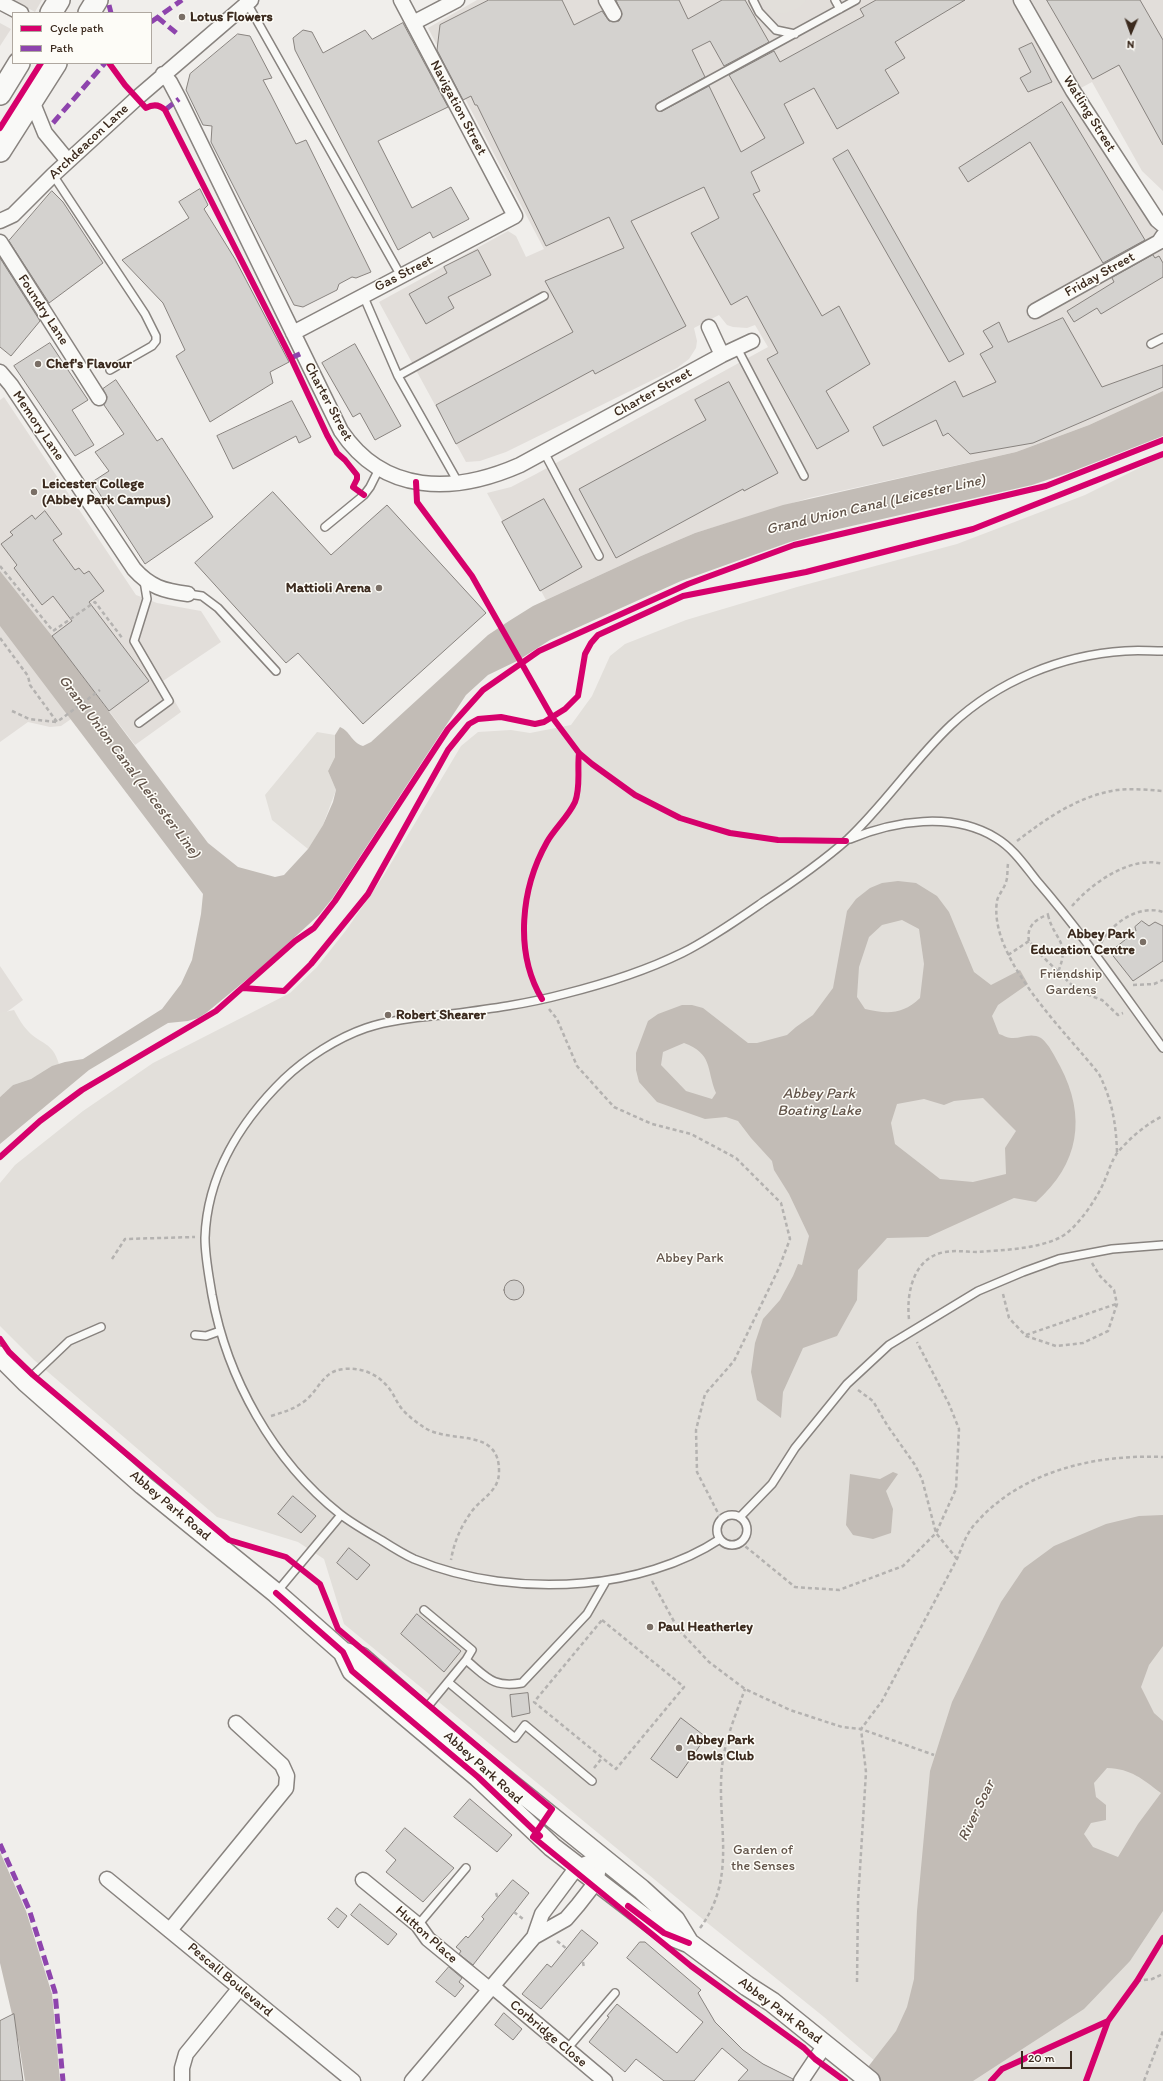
<!DOCTYPE html>
<html>
<head>
<meta charset="utf-8">
<style>
  body { margin:0 }
  #map { position:relative; width:1163px; height:2081px; overflow:hidden; background:#f0eeeb; font-family:Itim,sans-serif }
  canvas { display:block }
  .legend { position:absolute; left:12px; top:12px; width:140px; height:52px; box-sizing:border-box; background:#fdfcf7; border:1px solid #afa8a0; margin:0; padding:5px 7px; list-style:none; font-size:12px; color:#3b2a1e }
  .legend li { display:flex; align-items:center; gap:8px; height:20px }
  .legend b { width:20px; border:1px solid #afa8a0 }
  .north { position:absolute; left:1111px; top:12px; width:40px; height:40px; -webkit-text-stroke:3px #fdfcf7; paint-order:stroke; rotate:182deg; font-size:11px; font-weight:700; line-height:16px; text-align:center; color:#3b2a1e }
  .north::after { content:''; display:block; margin:auto; width:14px; height:18px; background:#3b2a1e; clip-path:polygon(50% 0,100% 100%,50% 72%,0 100%) }
  .scale { position:absolute; left:1021px; top:2051px; width:51px; height:18px; box-sizing:border-box; border:2px solid #3b2a1e; border-top:0; padding-left:5px; font-size:12px; line-height:14px; white-space:nowrap; color:#3b2a1e; -webkit-text-stroke:3px #fdfcf7; paint-order:stroke }
</style>
</head>
<body>
<div id="map">
<canvas width="1163" height="2081"></canvas>
<ul class="legend">
<li><b style="height:5px;background:#d6006c"></b>Cycle path</li>
<li><b style="height:5px;background:#8e44ad"></b>Path</li>
</ul>
<div class="north">N</div>
<div class="scale">20 m</div>
</div>
<script>
const c = document.querySelector('canvas').getContext('2d');
c.lineJoin = 'round';
function paint(path, color) { c.fillStyle = color; c.fill(path, 'evenodd'); }
function stroke(path, color, width, dash) { c.strokeStyle = color; c.lineWidth = width; c.lineCap = dash ? 'butt' : 'round'; c.setLineDash(dash || []); c.stroke(path); }
function drawText(font, color, halo, rows, align = 'center') {
  c.font = font + ' Itim,sans-serif'; c.lineWidth = 3; c.setLineDash([]); c.textBaseline = 'middle'; c.strokeStyle = halo; c.fillStyle = color; for (const [text, x, y, turn = 0] of rows) {
    c.save(); c.translate(x, y); c.rotate((+turn || 0) * Math.PI / 180); c.textAlign = isNaN(turn) ? turn : align; if (halo) c.strokeText(text, 0, 0); c.fillText(text, 0, 0); c.restore();
  }
}
const built = new Path2D(`
  M13,0H42L35,12Z
  M477,0H1013L1161,236H1163V391L1089,425L1016,452L809,498L695,533L641,556L546,600L487,493L511,487L536,474L768,347L755,325L747,328L733,327L727,325L719,315L694,328L697,341L696,348L689,359L677,368L506,452L480,461L466,462L379,302L508,231L516,236L526,257L544,249L428,28Z
  M1031,0H1163V191L1142,171L1092,82L1079,89Z
  M0,23L11,29L0,46Z
  M4,397L136,595L157,603L201,611L221,642L163,681L181,712L135,745L100,699L61,726L50,727L28,722L0,742V400Z
  M0,966L23,1000L0,1017Z`);
const green = new Path2D(`
  M762,0H806C802,9 783,16 774,12C768,9 765,5 762,0Z
  M1163,456V2081H898L824,2017L705,1921L344,1624L324,1559L298,1542L217,1517L34,1360L0,1326V1183L15,1165L83,1111L153,1063L290,993L317,967L347,929L384,875L461,746L478,732L511,730L530,733L571,725L592,696L610,656L625,644L686,620L797,587L957,544L1085,495Z
  M317,732L335,735V757L328,771L336,790L323,825L308,849L272,820L265,795Z
  M14,1010C18,1017 22,1025 28,1031C41,1045 52,1041 59,1064L31,1079L13,1085L0,1097V1013Z`);
const water = new Path2D(`
  M1163,391V436L1068,473L1032,485L834,530L790,542L681,581L550,640L517,661L488,675L466,695L332,899L319,915L263,966L206,1013L198,1018L188,1021L168,1023L89,1070L0,1144V1097L13,1085L31,1079L52,1066L65,1062L83,1059L162,1009L181,984L192,960L201,914L203,894L0,626V571L52,636L208,843L238,867L275,877L284,875L308,849L323,825L333,802L336,790L328,771L335,757V735L340,727C351,732 351,742 363,746L371,742L488,635L509,621L533,606L641,556L695,533L783,505L1016,452L1089,425Z
  M898,881L916,883L937,896L949,912L974,972L991,985L1020,970L1028,984L998,1005L992,1016L999,1034C1003,1035 1007,1038 1011,1038C1021,1039 1030,1032 1041,1038C1049,1044 1055,1057 1060,1066C1087,1117 1079,1164 1036,1202L1014,1198L928,1237L887,1238L858,1270L857,1300L837,1336L803,1348L783,1392L781,1418L757,1400L751,1372L755,1343L763,1319L780,1300L793,1276L798,1264L802,1265L809,1236L789,1194L774,1170L772,1161L751,1138L738,1121L726,1117L705,1119L657,1102L639,1082L636,1070V1053L648,1021L658,1014L682,1005H692L703,1008L748,1043H757L787,1035L796,1027L813,1015L833,988L847,911L856,899L870,888L882,883ZM902,920L919,929L924,964L920,998C902,1015 887,1014 865,1009L857,997L859,967L869,937L882,925ZM684,1043C713,1054 706,1068 716,1093L712,1099L686,1091L661,1065L663,1052ZM983,1098L1016,1131L1005,1148L1006,1174L973,1182L940,1179L895,1144L891,1123L897,1104L924,1099L944,1105L954,1101Z
  M893,1472L898,1474L886,1491L893,1509L891,1533L873,1539L853,1535L846,1525L850,1474L880,1479Z
  M1163,1515V1646L1149,1665L1141,1687L1154,1713L1163,1721V1911L1130,1961L1084,2009L973,2081H857L896,2031L907,2007L914,1979L917,1911L930,1771L952,1702L1001,1602L1024,1568L1054,1546L1106,1524L1139,1516ZM1107,1768C1132,1769 1142,1779 1161,1793L1138,1824L1118,1857L1093,1847L1084,1834L1091,1823L1106,1820V1805L1096,1797L1094,1783Z
  M0,1852L26,1911L52,1994L60,2081H25L19,2044L0,1963Z`);
const building = new Path2D(`
  M489,0H562L574,25L602,11L609,21H619L622,14L616,0H679L688,19L722,0H745L769,42L724,66L710,41L692,50L705,77L658,103L655,107L658,111H662L709,86L741,152L765,138L729,75L774,51L780,62L864,16L860,9L876,0H965L895,42L905,58L885,70L899,93L837,129L814,88L784,104L804,143L751,172L760,191L753,194L822,316L839,306L870,364L826,391L849,431L817,449L767,359L778,353L747,296L731,305L691,233L719,218L704,187L631,221L686,326L595,374L593,370L456,444L436,405L573,332L545,281L624,248L609,217L546,246L477,105H475L471,96L463,100L437,50L440,25Z
  M1047,0H1140L1163,40V145L1119,65L1093,79Z
  M403,23L448,107L378,141L412,208L451,187L469,219L433,238L430,232L398,250L295,50L293,38L303,30L312,32L323,53L365,30L372,39Z
  M238,34L250,36L272,78L263,80L271,95L296,144L306,140L371,272L356,278L352,277L339,284L337,290L303,307L294,305L211,142L212,126L203,125L186,90L190,74Z
  M1032,43L1052,82L1028,92L1020,78L1031,72L1019,49Z
  M1062,102L1145,240L1103,263L1030,142L968,182L959,168Z
  M848,150L964,354L949,362L833,159Z
  M200,189L208,205L204,209L235,259L289,362L270,372L273,383L210,422L176,356L185,350L163,303L122,260L189,218L179,202Z
  M52,191L63,202L103,263L49,303L9,241Z
  M478,250L491,275L448,297L454,308L426,324L409,294L447,273L444,267Z
  M1153,255L1155,258L1159,256L1163,263V277L1101,314L1097,308L1074,322L1067,311L1114,282L1112,278Z
  M0,258L40,321L11,356L0,347Z
  M1063,318L1102,387L1163,365V387L1033,443L970,454L948,433L943,436L936,420L883,446L873,427L955,381L963,397L996,382L980,354L993,347L983,331L999,322L1008,342Z
  M50,343L88,400L72,410L94,445L75,456L14,366Z
  M355,344L401,426L375,440L360,413L353,417L322,363Z
  M116,380L157,441L162,438L213,517L145,564L92,482L109,471L95,452L124,434L104,405L107,397L103,389Z
  M729,382L778,473L744,491L743,489L616,558L579,489L706,420L695,400Z
  M292,401L311,437L299,443L296,436L233,469L217,436Z
  M273,492L331,555L387,505L486,613L363,724L298,653L286,663L195,563Z
  M544,499L582,567L540,591L502,522Z
  M45,511L62,534L53,540L75,570L79,568L84,574L89,571L104,591L89,602L149,681L109,711L52,636L72,621L53,596L42,605L14,568L17,565L1,544L13,535L10,532L32,515L35,519Z
  M1142,921L1149,926L1155,922L1163,926V961L1133,981L1110,952L1136,931L1135,927Z
  M504 1290a10 10 0 1 1 20 0a10 10 0 1 1-20 0Z
  M293,1496L316,1516L301,1533L278,1514Z
  M349,1548L370,1565L357,1580L337,1563Z
  M417,1614L461,1651L444,1672L401,1634Z
  M528,1693L530,1713L512,1717L510,1695Z
  M681,1718L706,1737L677,1778L651,1759Z
  M470,1799L512,1835L497,1852L454,1817Z
  M405,1828L454,1868L423,1902L386,1872L396,1860L386,1851Z
  M513,1880L529,1893L473,1965L459,1954L461,1951L456,1947L466,1936L468,1938L484,1919L482,1917Z
  M360,1904L397,1934L388,1945L351,1915Z
  M337,1908L347,1916L338,1928L328,1919Z
  M582,1930L598,1943L541,2009L522,1994L547,1964L551,1967Z
  M640,1942H645L701,1990L698,1993L715,2022L743,2050L763,2064L793,2079V2081H738L748,2070L722,2048L694,2081H664L636,2059L625,2072L589,2042L609,2017L607,2016L617,2004L677,2053L703,2022L627,1958Z
  M449,1967L462,1978L459,1982L464,1986L455,1997L436,1982Z
  M504,2013L522,2029L513,2040L495,2025Z
  M14,2014L23,2081H0V2021Z`);
const path = new Path2D(`
  M0,566L53,631L95,602L123,639
  M0,638L28,676L30,685L57,722L100,690
  M12,711L29,719L57,722
  M1017,841C1047,818 1078,796 1117,790C1132,788 1148,790 1163,791
  M1008,864C1007,870 1008,877 1006,882C1004,889 998,895 997,901C988,958 1066,1032 1099,1074C1112,1100 1116,1123 1117,1152
  M1072,906C1092,883 1131,855 1163,864
  M1048,915C1054,940 1071,941 1058,972
  M1029,941C1026,926 1036,919 1049,914
  M1101,943C1112,923 1139,904 1163,912
  M1008,955L1029,941L1040,954L1078,991L1102,1000L1118,1015L1123,1013
  M1133,985L1154,984L1163,980
  M243,988L325,917L448,729L483,690L539,651L688,584L794,545L1046,486L1163,440
  M549,1009L557,1019L577,1066L614,1107L652,1124L691,1134L736,1158L781,1203L790,1239L779,1268L734,1361L705,1394L696,1430L697,1472L721,1519
  M112,1259L125,1239L195,1237
  M1003,1294L1009,1318L1026,1336L1056,1346L1083,1343L1108,1331L1117,1304L1114,1290L1100,1276L1092,1263
  M909,1319C906,1292 914,1257 945,1252C957,1250 967,1252 978,1252C1003,1250 1036,1249 1059,1238C1076,1230 1096,1200 1104,1182C1108,1173 1112,1159 1118,1152C1130,1138 1146,1124 1163,1116
  M1026,1335L1116,1304
  M858,1390L873,1401L887,1425L915,1465L922,1479L936,1533L957,1559
  M271,1416C284,1412 295,1409 306,1400C320,1388 323,1371 344,1369C363,1367 380,1375 391,1391C395,1397 397,1403 402,1409C408,1416 417,1423 425,1428C451,1444 500,1427 499,1472C499,1491 482,1498 472,1511C461,1526 454,1542 451,1560
  M740,1542L795,1587L839,1590L903,1566L936,1533L956,1489L959,1429L949,1404L917,1342
  M652,1581L678,1629L709,1662L745,1689L790,1710L842,1727L861,1729L934,1755
  M602,1620L684,1687L616,1769L534,1702Z
  M594,1768L602,1758
  M496,1893L498,1899
  M514,1912L523,1919L524,1918
  M700,1928C740,1874 714,1818 723,1759C727,1735 737,1711 745,1689
  M557,1941L567,1949
  M583,1962L584,1968
  M1137,1981L1152,1979L1163,1974
  M857,1982L858,1901L866,1772L861,1729L882,1701L957,1559C962,1547 966,1534 975,1524C1021,1471 1095,1454 1163,1457
  M1144,2081L1163,2031`);
const lane = new Path2D(`
  M753,0L759,12L776,30L795,34
  M835,0L840,9
  M247,3L401,276
  M660,107L856,0
  M53,175L145,314L156,336V341L152,346L110,370
  M363,295L398,376L459,484
  M1151,344L1163,338
  M737,348L804,476
  M398,376L544,296
  M544,452L599,556
  M325,527L364,495L370,487L379,469
  M188,594L202,596L218,608L276,671
  M139,723L169,701L134,641L147,599L144,581
  M850,839C894,821 952,811 996,838C1013,848 1025,866 1037,881C1083,934 1122,992 1163,1048
  M195,1335L206,1336L220,1331
  M26,1382L69,1341L101,1327
  M717 1530a15 15 0 1 1 30 0a15 15 0 1 1-30 0Z
  M740,1517L772,1484L795,1448L847,1384L889,1345L978,1291L1023,1272L1059,1259L1112,1249L1163,1245
  M720,1539C681,1565 630,1579 584,1583C527,1588 467,1581 414,1559C403,1554 392,1547 381,1540C367,1532 353,1524 340,1514C273,1461 227,1378 212,1295C209,1276 205,1257 205,1238C207,1175 241,1121 284,1079C306,1058 337,1038 366,1028C392,1019 423,1017 451,1014C489,1009 527,1004 564,994C604,984 645,971 682,953C710,939 737,920 763,902C792,883 822,862 848,839C885,804 914,760 951,725C998,681 1061,655 1125,651C1137,650 1150,651 1163,651
  M276,1593L341,1515
  M424,1610L472,1650L466,1660C487,1677 492,1688 522,1683L587,1614L606,1581
  M448,1682L515,1738L525,1725L592,1781
  M424,1711L466,1660
  M418,1925L466,1868
  M567,2049L615,1993`);
const street = new Path2D(`
  M606,0L614,14
  M1021,0L1073,91L1157,220L1163,225
  M0,2L21,13
  M413,23L457,0
  M163,74L170,82L179,99L341,431C384,495 454,494 520,465L722,355L752,341
  M32,101L45,133L68,161
  M0,221L13,215L53,175L137,98L251,0
  M0,242L99,398
  M1035,311L1159,242L1163,236
  M709,327L722,355
  M293,333L515,216L401,0
  M0,372L11,385L134,569C150,587 164,591 188,594
  M107,1879L353,2081
  M363,1880L418,1925L428,1939L489,1989
  M170,1930L286,1788L287,1776L282,1765L236,1723
  M534,1937L542,1914L577,1867L601,1858
  M492,1986L605,2081
  M182,2081V2068L186,2054L239,1989
  M412,2081L534,1937L566,1919L578,1905L596,1882L601,1858
  M801,2081L825,2045`);
const secondary = new Path2D(`
  M0,1356L26,1382L143,1485L276,1593L343,1652L352,1671L478,1777L552,1847L664,1933L689,1943L747,1986L772,2002L870,2081
  M343,1652L361,1657L444,1730L641,1889L675,1920L689,1943`);
const primary = new Path2D(`
  M51,13L59,0
  M89,13L97,0
  M0,94L19,63
  M0,151L56,63`);
const quiet = new Path2D(`
  M109,5L111,13
  M157,17L180,36
  M151,22L182,0
  M165,110L179,99
  M53,123L105,63
  M291,358L302,353
  M0,1844L29,1909L55,1992L63,2081`);
const cycleway = new Path2D(`
  M109,63L125,85L146,108C153,104 159,104 165,110L291,358L327,435L337,453L345,460L357,475V479L353,487L364,495
  M0,128L41,63
  M416,482L417,502L472,576L552,717L579,753L592,764L635,795L680,818L706,826L730,833L778,840L846,841
  M243,988L284,991L311,964L368,894L448,750L469,724L478,719L501,717L535,724L544,722L565,709L578,696L585,654L591,643L598,635L683,596L806,572L973,529L1163,454
  M542,999C514,952 521,888 547,842C555,828 568,817 575,802C581,787 577,769 579,753
  M0,1157L40,1121L82,1090L216,1011L295,941L314,928L335,901L448,729L483,690L539,651L688,584L794,545L1046,486L1163,440
  M0,1339L9,1352L33,1375L229,1540L286,1557L320,1584L338,1629L552,1809L533,1837L691,1966L804,2048L815,2059L845,2081
  M276,1593L343,1652L352,1671L478,1777L540,1836
  M628,1906L664,1933L689,1943
  M991,2081L1002,2069L1108,2021L1137,1981L1163,1938
  M1086,2081L1108,2021`);
const markers = [
  [182,17,4,"#7a6f66"],
  [38,364,4,"#7a6f66"],
  [34,492,4,"#7a6f66"],
  [379,588,4,"#7a6f66"],
  [1143,942,4,"#7a6f66"],
  [388,1015,4,"#7a6f66"],
  [650,1627,4,"#7a6f66"],
  [679,1748,4,"#7a6f66"]
];
const poiNames = [
  ["Lotus Flowers",190,17],
  ["Chef's Flavour",46,364],
  ["Leicester College",42,484],
  ["(Abbey Park Campus)",42,500],
  ["Mattioli Arena",371,588,"right"],
  ["Abbey Park",1135,934,"right"],
  ["Education Centre",1135,950,"right"],
  ["Robert Shearer",396,1015],
  ["Paul Heatherley",658,1627],
  ["Abbey Park",687,1740],
  ["Bowls Club",687,1756]
];
const streetNames = [
  ["Navigation Street",458,108,62],
  ["Watling Street",1089,114,58],
  ["Archdeacon Lane",89,142,-43],
  ["Gas Street",404,274,-27],
  ["Friday Street",1100,275,-29],
  ["Foundry Lane",43,310,57],
  ["Charter Street",653,393,-29],
  ["Charter Street",328,402,62],
  ["Memory Lane",38,426,56],
  ["Abbey Park Road",170,1506,40],
  ["Abbey Park Road",483,1768,42],
  ["Hutton Place",426,1935,42],
  ["Pescall Boulevard",230,1980,40],
  ["Abbey Park Road",780,2011,37],
  ["Corbridge Close",548,2034,40]
];
const parkNames = [
  ["Friendship",1071,974],
  ["Gardens",1071,990],
  ["Abbey Park",690,1258],
  ["Garden of",763,1850],
  ["the Senses",763,1866]
];
const waterNames = [
  ["Grand Union Canal (Leicester Line)",876,505,-13],
  ["Grand Union Canal (Leicester Line)",129,767,53],
  ["Abbey Park",819,1094],
  ["Boating Lake",819,1111],
  ["River Soar",977,1811,-64]
];
paint(built, '#e2deda');
paint(green, '#e2dfda');
paint(water, '#c2bcb6');
paint(building, '#d4d2cf');
stroke(building, '#88837f', 1);
stroke(lane, '#88837f', 10);
stroke(street, '#88837f', 17);
stroke(secondary, '#88837f', 22);
stroke(primary, '#88837f', 24);
stroke(path, '#b4b2b0', 2.5, [4, 3]);
stroke(lane, '#f9f9f7', 7);
stroke(street, '#f9f9f7', 14);
stroke(secondary, '#f9f9f7', 19);
stroke(primary, '#f9f9f7', 21);
stroke(quiet, '#8e44ad', 5, [10, 5]);
stroke(cycleway, '#d6006c', 6);
for (const [x, y, r, color] of markers) { const dot = new Path2D(); dot.arc(x, y, r, 0, 2 * Math.PI); c.fillStyle = color; c.fill(dot); stroke(dot, '#fdfcf7', 1.5); }
drawText('bold 14px', '#3b2a1e', '#fdfcf7', poiNames, 'left');
drawText('14px', '#3b2a1e', '#fdfcf7', streetNames);
drawText('14px', '#62544a', '#fdfcf7', parkNames);
drawText('italic 15px', '#63554b', '#fdfcf7', waterNames);
</script>
</body>
</html>
